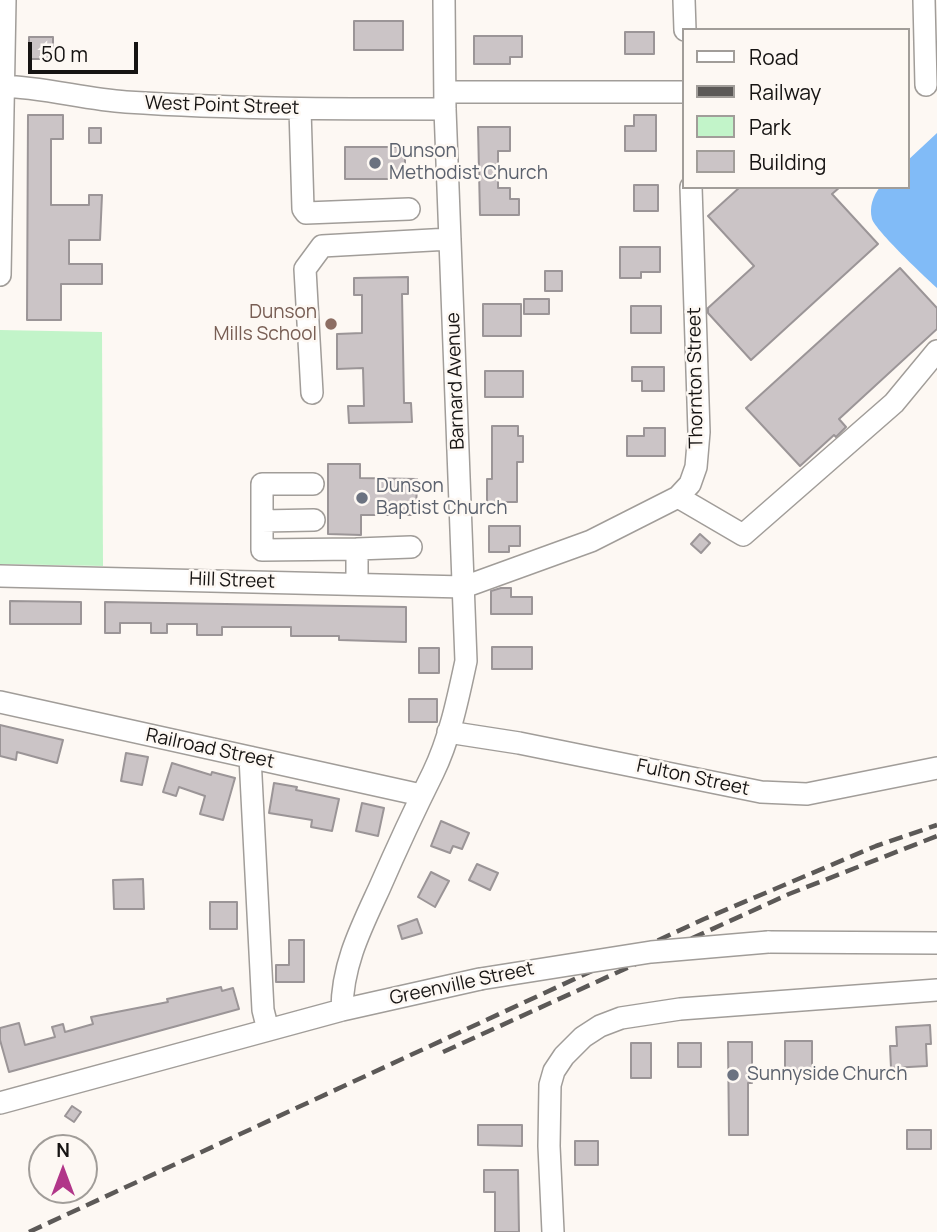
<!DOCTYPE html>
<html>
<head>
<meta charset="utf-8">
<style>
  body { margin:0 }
  #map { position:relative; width:937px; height:1232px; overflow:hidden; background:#fdf8f3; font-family:Manrope,sans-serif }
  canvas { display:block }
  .legend { position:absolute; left:682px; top:28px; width:228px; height:161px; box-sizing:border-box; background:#fdf8f3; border:2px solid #a19d99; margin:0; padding:9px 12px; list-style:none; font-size:21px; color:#161413 }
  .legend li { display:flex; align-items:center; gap:14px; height:35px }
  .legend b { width:35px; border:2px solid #a19d99 }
  .north { position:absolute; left:28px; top:1134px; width:70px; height:70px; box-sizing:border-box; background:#fdf8f3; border:2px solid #a19d99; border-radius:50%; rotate:0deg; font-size:19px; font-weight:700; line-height:28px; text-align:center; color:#161413 }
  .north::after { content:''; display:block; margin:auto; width:24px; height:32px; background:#b13689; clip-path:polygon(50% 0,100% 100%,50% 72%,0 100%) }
  .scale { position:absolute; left:28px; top:42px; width:110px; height:32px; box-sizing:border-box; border:4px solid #161413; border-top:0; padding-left:9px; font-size:21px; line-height:24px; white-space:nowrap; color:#161413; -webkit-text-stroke:5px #fdf8f3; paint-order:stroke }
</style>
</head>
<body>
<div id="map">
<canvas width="937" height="1232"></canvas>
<ul class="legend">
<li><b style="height:9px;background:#fff"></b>Road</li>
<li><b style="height:9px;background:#5c5957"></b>Railway</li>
<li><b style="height:19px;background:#c2f4c9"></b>Park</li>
<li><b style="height:19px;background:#cbc4c6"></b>Building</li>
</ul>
<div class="north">N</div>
<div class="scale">50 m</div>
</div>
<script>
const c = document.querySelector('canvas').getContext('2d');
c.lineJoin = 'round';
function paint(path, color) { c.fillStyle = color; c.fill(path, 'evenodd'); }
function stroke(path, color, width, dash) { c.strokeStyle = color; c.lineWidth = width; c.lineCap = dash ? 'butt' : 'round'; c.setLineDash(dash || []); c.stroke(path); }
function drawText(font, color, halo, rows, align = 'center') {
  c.font = font + ' Manrope,sans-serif'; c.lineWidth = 5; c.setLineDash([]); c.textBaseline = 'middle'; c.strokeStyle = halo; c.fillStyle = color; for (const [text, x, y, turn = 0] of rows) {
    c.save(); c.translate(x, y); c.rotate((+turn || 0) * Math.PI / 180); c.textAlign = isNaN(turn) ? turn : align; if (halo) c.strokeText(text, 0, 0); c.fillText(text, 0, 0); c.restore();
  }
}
const green = new Path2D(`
  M0,330L102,332L103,566L0,564Z`);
const water = new Path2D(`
  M937,133V288C925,277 876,231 872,219C869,207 873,196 880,187H907V161Z`);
const building = new Path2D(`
  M354,21H403V50H354Z
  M625,32H654V54H625Z
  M474,36H522V57H510V64H474Z
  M29,37H53V59H29Z
  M28,115H63V139H51V205H89V195H102L100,240H69V264H102V284H61V320H27Z
  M634,115H656V151H625V126H634Z
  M478,127H510V151H498V188H510V199H519V215H480Z
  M89,128H101V143H89Z
  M345,147H405V179H345Z
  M634,185H658V211H634Z
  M740,187H840L832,194L878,244L751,360L708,313V308L754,266L708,216Z
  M620,247H660V272H641V278H620Z
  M900,268L937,308V329L839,419L846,427L836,437L834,435L800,466L746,408Z
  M545,271H562V291H545Z
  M408,277V294H402L404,403H411L412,422L349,423L348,406H364L363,368L337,369V334L362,333V295H354V278Z
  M524,299H549V314H524Z
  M483,304H521V336H483Z
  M631,306H661V333H631Z
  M632,367H664V391H642V381H632Z
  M485,371H523V397H485Z
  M492,426H518V436H523V462H517V502H487V479H492Z
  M644,428H665V456H627V436H644Z
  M328,464H360V478L417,479L416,515H361V535L328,534Z
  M489,526H520V546H509V552H489Z
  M700,534L710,543L701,553L691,544Z
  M501,588H511V597H532V614H491V591Z
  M10,601L81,602V624H10Z
  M105,602L406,607V642L339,640V636H291V627H222V635H197V624H167V633H151V623H120V633H105Z
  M492,647H532V669H492Z
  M419,648H439V673H419Z
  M409,699H437V722H409Z
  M0,725L63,740L57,763L17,752L16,760L0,756Z
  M126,753L148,757L142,785L121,781Z
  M172,763L211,775L212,772L235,778L223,820L200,814L205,796L179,787L176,796L163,792Z
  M274,783L297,787L296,790L339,799L332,831L311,827L312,820L269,813Z
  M362,803L384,808L378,836L356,831Z
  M441,821L469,833L462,849L453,846L450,853L431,846Z
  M477,864L498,873L490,890L469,880Z
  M431,872L449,881L435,907L418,897Z
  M143,879L144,909H114L113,880Z
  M210,902H237V929H210Z
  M417,919L422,933L402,939L398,926Z
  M289,940H304V982H276V965H289Z
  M221,987L222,991L233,988L239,1009L9,1072L0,1040V1028L19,1023L25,1045L55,1037L52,1027L63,1024L65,1032L93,1024L91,1017L168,1002L167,999Z
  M930,1025L931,1044H926L927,1066L891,1068L890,1046H897L896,1027Z
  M785,1041H812V1072H785Z
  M728,1042H752V1083H748V1135H729Z
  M631,1043H651V1078H631Z
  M678,1043H701V1067H678Z
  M72,1106L81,1112L74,1122L65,1116Z
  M478,1125H522V1146L478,1145Z
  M907,1130H931V1149H907Z
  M575,1141H598V1165H575Z
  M484,1170H518L519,1232H495V1192H484Z`);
const minor = new Path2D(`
  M684,0L685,30
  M924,0L926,85
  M0,86C43,87 84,99 126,102C233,109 339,109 445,109
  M445,92H683
  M300,109L303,209L306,213L409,209
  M0,275L5,0
  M312,393L305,269L322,246L450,239
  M313,484H262V550L357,549
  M678,497L743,535L894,403L937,351
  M262,521L314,520
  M0,576L464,587L591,541L678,497L690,484L696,467L699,432L691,187
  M357,584V549L411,547
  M0,702L421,795
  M448,732L519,743L761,792L807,794L937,768
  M250,757L263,1010L268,1030
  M768,942L937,943
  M342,1010C342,965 361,928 379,889C396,850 414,811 433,773C450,738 458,698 466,661L445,109L444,0
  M0,1103L342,1010L480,979
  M553,1232L549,1146L550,1085L554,1071L564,1056L583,1037L600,1026L621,1018L680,1009L937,990`);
const rail = new Path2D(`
  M443,1052L789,894L937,836
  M29,1232L704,919L876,846L937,825`);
const minorBridge = new Path2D(`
  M480,979L651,952L768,942`);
const markers = [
  [375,163,7,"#6b7280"],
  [331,324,7,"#8d6e63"],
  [362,498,7,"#6b7280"],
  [733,1075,7,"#6b7280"]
];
const streetNames = [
  ["West Point Street",222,106,2],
  ["Thornton Street",696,378,-91],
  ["Barnard Avenue",456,381,-92],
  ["Hill Street",232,581,2],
  ["Railroad Street",210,749,12],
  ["Fulton Street",693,778,12],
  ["Greenville Street",462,984,-12]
];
const worshipNames = [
  ["Dunson",389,152],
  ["Methodist Church",389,174],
  ["Dunson",376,487],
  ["Baptist Church",376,509],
  ["Sunnyside Church",747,1075]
];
const educationNames = [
  ["Dunson",317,313],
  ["Mills School",317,335]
];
paint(green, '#c2f4c9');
paint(water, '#81bbf7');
paint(building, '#cbc4c6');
stroke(building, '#9b9597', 2);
stroke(minor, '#a19d99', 24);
stroke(minor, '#fff', 21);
stroke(rail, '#5c5957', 4.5, [14, 7]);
stroke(minorBridge, '#a19d99', 24, []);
stroke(minorBridge, '#fff', 21);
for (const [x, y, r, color] of markers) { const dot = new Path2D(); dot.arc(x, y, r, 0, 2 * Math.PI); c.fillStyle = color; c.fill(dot); stroke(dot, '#fdf8f3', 2.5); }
drawText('19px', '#161413', '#fdf8f3', streetNames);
drawText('19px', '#5b616d', '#fdf8f3', worshipNames, 'left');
drawText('19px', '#785e54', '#fdf8f3', educationNames, 'right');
</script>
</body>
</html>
